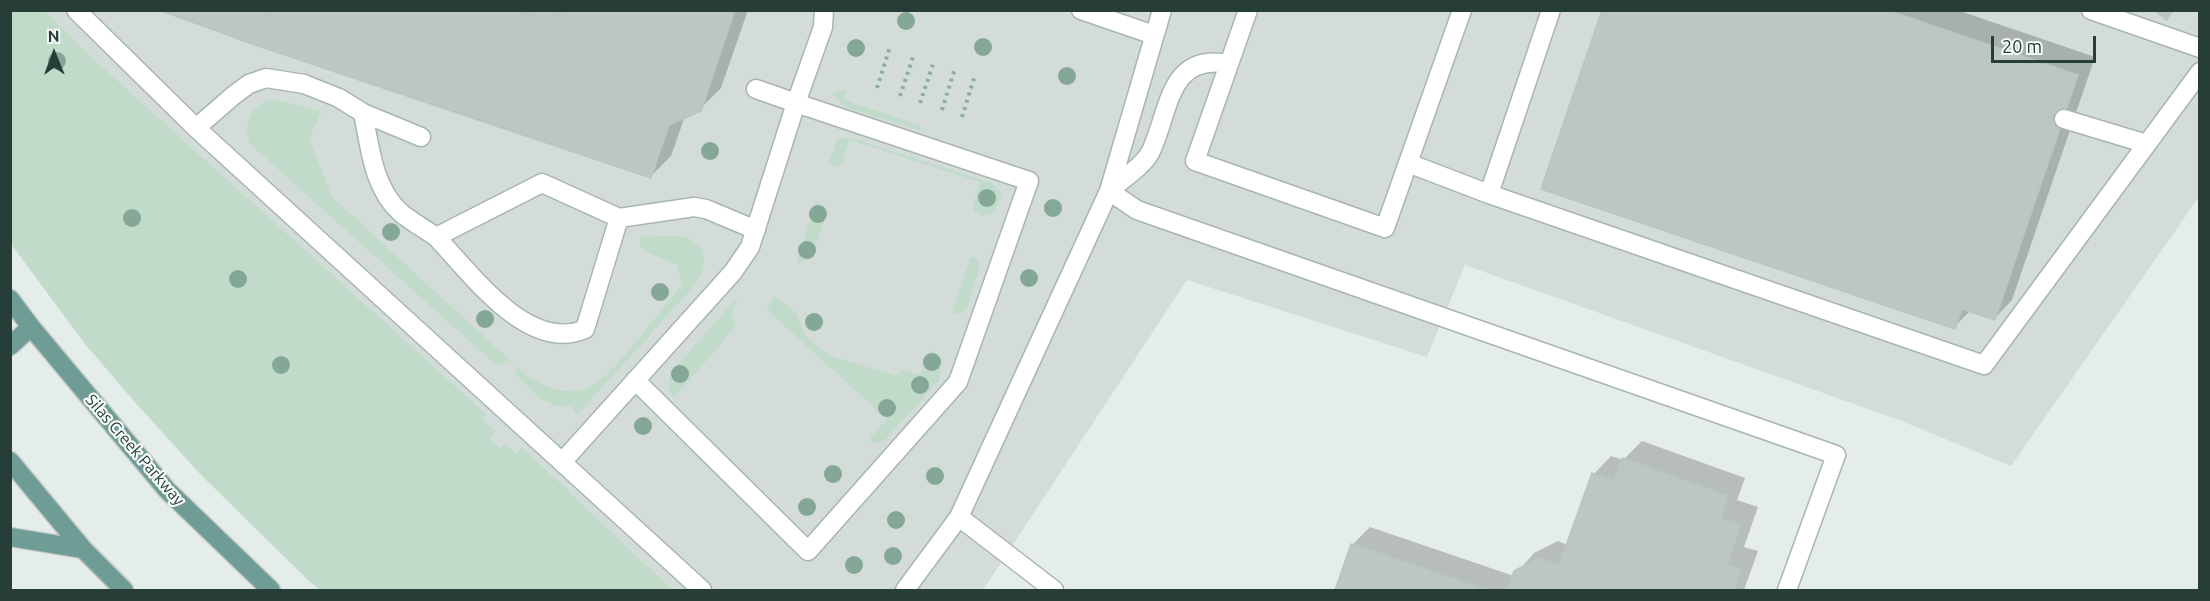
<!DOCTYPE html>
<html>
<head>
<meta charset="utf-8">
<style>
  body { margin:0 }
  #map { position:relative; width:2210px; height:601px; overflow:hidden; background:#e5edea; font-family:Ubuntu,sans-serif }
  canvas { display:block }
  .frame { position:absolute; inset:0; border:12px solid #263d38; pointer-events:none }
  .north { position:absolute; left:24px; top:24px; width:60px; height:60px; -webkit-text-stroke:4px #f5f9f8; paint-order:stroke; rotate:359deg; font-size:16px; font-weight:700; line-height:24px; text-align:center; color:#263d38 }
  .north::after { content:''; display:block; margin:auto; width:21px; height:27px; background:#263d38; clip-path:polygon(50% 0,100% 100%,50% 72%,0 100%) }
  .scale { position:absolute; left:1991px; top:36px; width:105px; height:27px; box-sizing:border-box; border:3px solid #263d38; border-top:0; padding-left:8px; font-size:18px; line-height:21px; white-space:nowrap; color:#263d38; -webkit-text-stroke:4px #f5f9f8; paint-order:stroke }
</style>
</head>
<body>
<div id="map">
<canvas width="2210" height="601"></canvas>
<div class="frame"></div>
<div class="north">N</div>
<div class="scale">20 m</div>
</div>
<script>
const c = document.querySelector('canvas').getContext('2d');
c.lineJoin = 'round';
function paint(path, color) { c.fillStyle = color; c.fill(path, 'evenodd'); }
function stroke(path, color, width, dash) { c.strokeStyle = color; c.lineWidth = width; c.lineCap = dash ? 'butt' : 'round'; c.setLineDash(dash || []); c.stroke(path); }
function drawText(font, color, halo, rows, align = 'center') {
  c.font = font + ' Ubuntu,sans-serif'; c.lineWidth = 4.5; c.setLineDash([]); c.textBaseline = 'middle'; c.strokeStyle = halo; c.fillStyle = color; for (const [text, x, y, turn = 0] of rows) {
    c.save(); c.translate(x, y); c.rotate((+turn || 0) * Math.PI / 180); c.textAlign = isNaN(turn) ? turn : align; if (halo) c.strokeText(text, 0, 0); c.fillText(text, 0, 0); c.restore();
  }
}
const built = new Path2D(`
  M11,10L2199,11V197L2011,466L1899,420L1465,265L1427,357L1187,280L983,590H508Z`);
const green = new Path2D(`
  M10,11H45L79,46L486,414L482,419L496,432L489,438L500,448L505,443L516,454L522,447L672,590H320L311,583L201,475L133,400L85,344L11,244Z
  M846,89L843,99L920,126L922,131L847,108L832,93Z
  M275,99L321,112L309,138L332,197L527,376C579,409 602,384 635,343C651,323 666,304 682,285L677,265L645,251L640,248V238C648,234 655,236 664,236C699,233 715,253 695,285L577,415L572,406C543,408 534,392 515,373L518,369L507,360L502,365L495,364L250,144C242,124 252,101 275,99Z
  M838,138L854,139L992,183L1002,195L994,213L981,216L975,212L973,207L980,182L850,140L842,163L834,167L828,164Z
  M816,202L824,206L827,213L811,259L796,263Z
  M970,258H977L980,265L967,309L963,313L956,314L953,310Z
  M775,296L795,312L807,337L821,350L834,357L896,376L902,369L920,375L928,353L934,351L941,362L939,380L885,440L873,444L870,438L887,419L767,310Z
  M737,298L731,315L736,326L674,398L669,390L670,373Z`);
const shadow = new Path2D(`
  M165,10H748L721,88L700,109L685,116L671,156L651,176Z
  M1603,10H1957L2095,57L2012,300L1995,318L1971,310L1954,327Z
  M1642,441L1745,478L1737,500L1758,507L1744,547L1758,551L1744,590H1336L1352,545L1370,527L1514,576L1534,553L1558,541L1568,545L1594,474L1611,456L1623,460Z`);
const building = new Path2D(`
  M159,10H270L258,46Z
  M270,10H515L556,24L561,10H735L701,111L669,125L651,178L258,46Z
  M515,10H561L556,24Z
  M1602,10H1887L2078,75L1995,320L1962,309L1955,329L1541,189Z
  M2153,10H2173L2167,20Z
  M1622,458L1728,496L1721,518L1741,525L1727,565L1741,569L1734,590H1507L1514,571L1539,558L1559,565L1592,473L1614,481Z
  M1351,544L1487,590H1335Z`);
const path = new Path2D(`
  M877,88L890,47
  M900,96L914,54
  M920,103L934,61
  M942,110L955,68
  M962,117L975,75`);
const lane = new Path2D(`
  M76,10L196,128L702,590
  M1081,10L1154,35
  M1248,10L1195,161L1385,228L1462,10
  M1551,10L1489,194L1984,365L2200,72
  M2091,10L2200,48
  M1229,64C1167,52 1170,113 1150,153C1142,167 1121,180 1109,191L1137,210L1836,455L1787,590
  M756,89L796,103L823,27L824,10
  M363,113C370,147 373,188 401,213C412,222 425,229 436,237L542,183L619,218L585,329C528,354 471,273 436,237
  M2064,119L2147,144
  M196,128L234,95L249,84L266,78L304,84L339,98L363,113L421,137
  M1408,163L1489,194
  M619,218L694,207L706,209L756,230
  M563,461L733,272L750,247L796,103L1029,181L958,382L808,551L635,380
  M959,517L1054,590
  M905,590L959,517L1109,191L1162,10`);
const primary = new Path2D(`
  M10,299L31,327L167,490L271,590
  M10,346L31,327
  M10,461L83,549L124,590
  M10,537L83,549`);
const trees = [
  [906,21],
  [983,47],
  [856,48],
  [57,61],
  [1067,76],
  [710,151],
  [987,198],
  [1053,208],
  [818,214],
  [132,218],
  [391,232],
  [807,250],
  [1029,278],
  [238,279],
  [660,292],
  [485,319],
  [814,322],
  [932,362],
  [281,365],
  [680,374],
  [920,385],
  [887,408],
  [643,426],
  [833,474],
  [935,476],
  [807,507],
  [896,520],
  [893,556],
  [854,565]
];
const streetNames = [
  ["Silas Creek Parkway",135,450,49]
];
paint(built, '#d3dcd9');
paint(green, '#c1dbca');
paint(shadow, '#0003');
paint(building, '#bbc7c3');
stroke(building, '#b8c6c1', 1.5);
stroke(lane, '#a8b5b1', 21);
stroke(primary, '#c2c9c7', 21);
stroke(path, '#89ada4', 4, [3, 4.5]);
stroke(lane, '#fff', 18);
stroke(primary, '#6f9d95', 18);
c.fillStyle = '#84a895';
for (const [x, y] of trees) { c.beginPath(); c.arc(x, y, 9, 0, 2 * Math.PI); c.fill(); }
drawText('16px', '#263d38', '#f5f9f8', streetNames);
</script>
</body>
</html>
